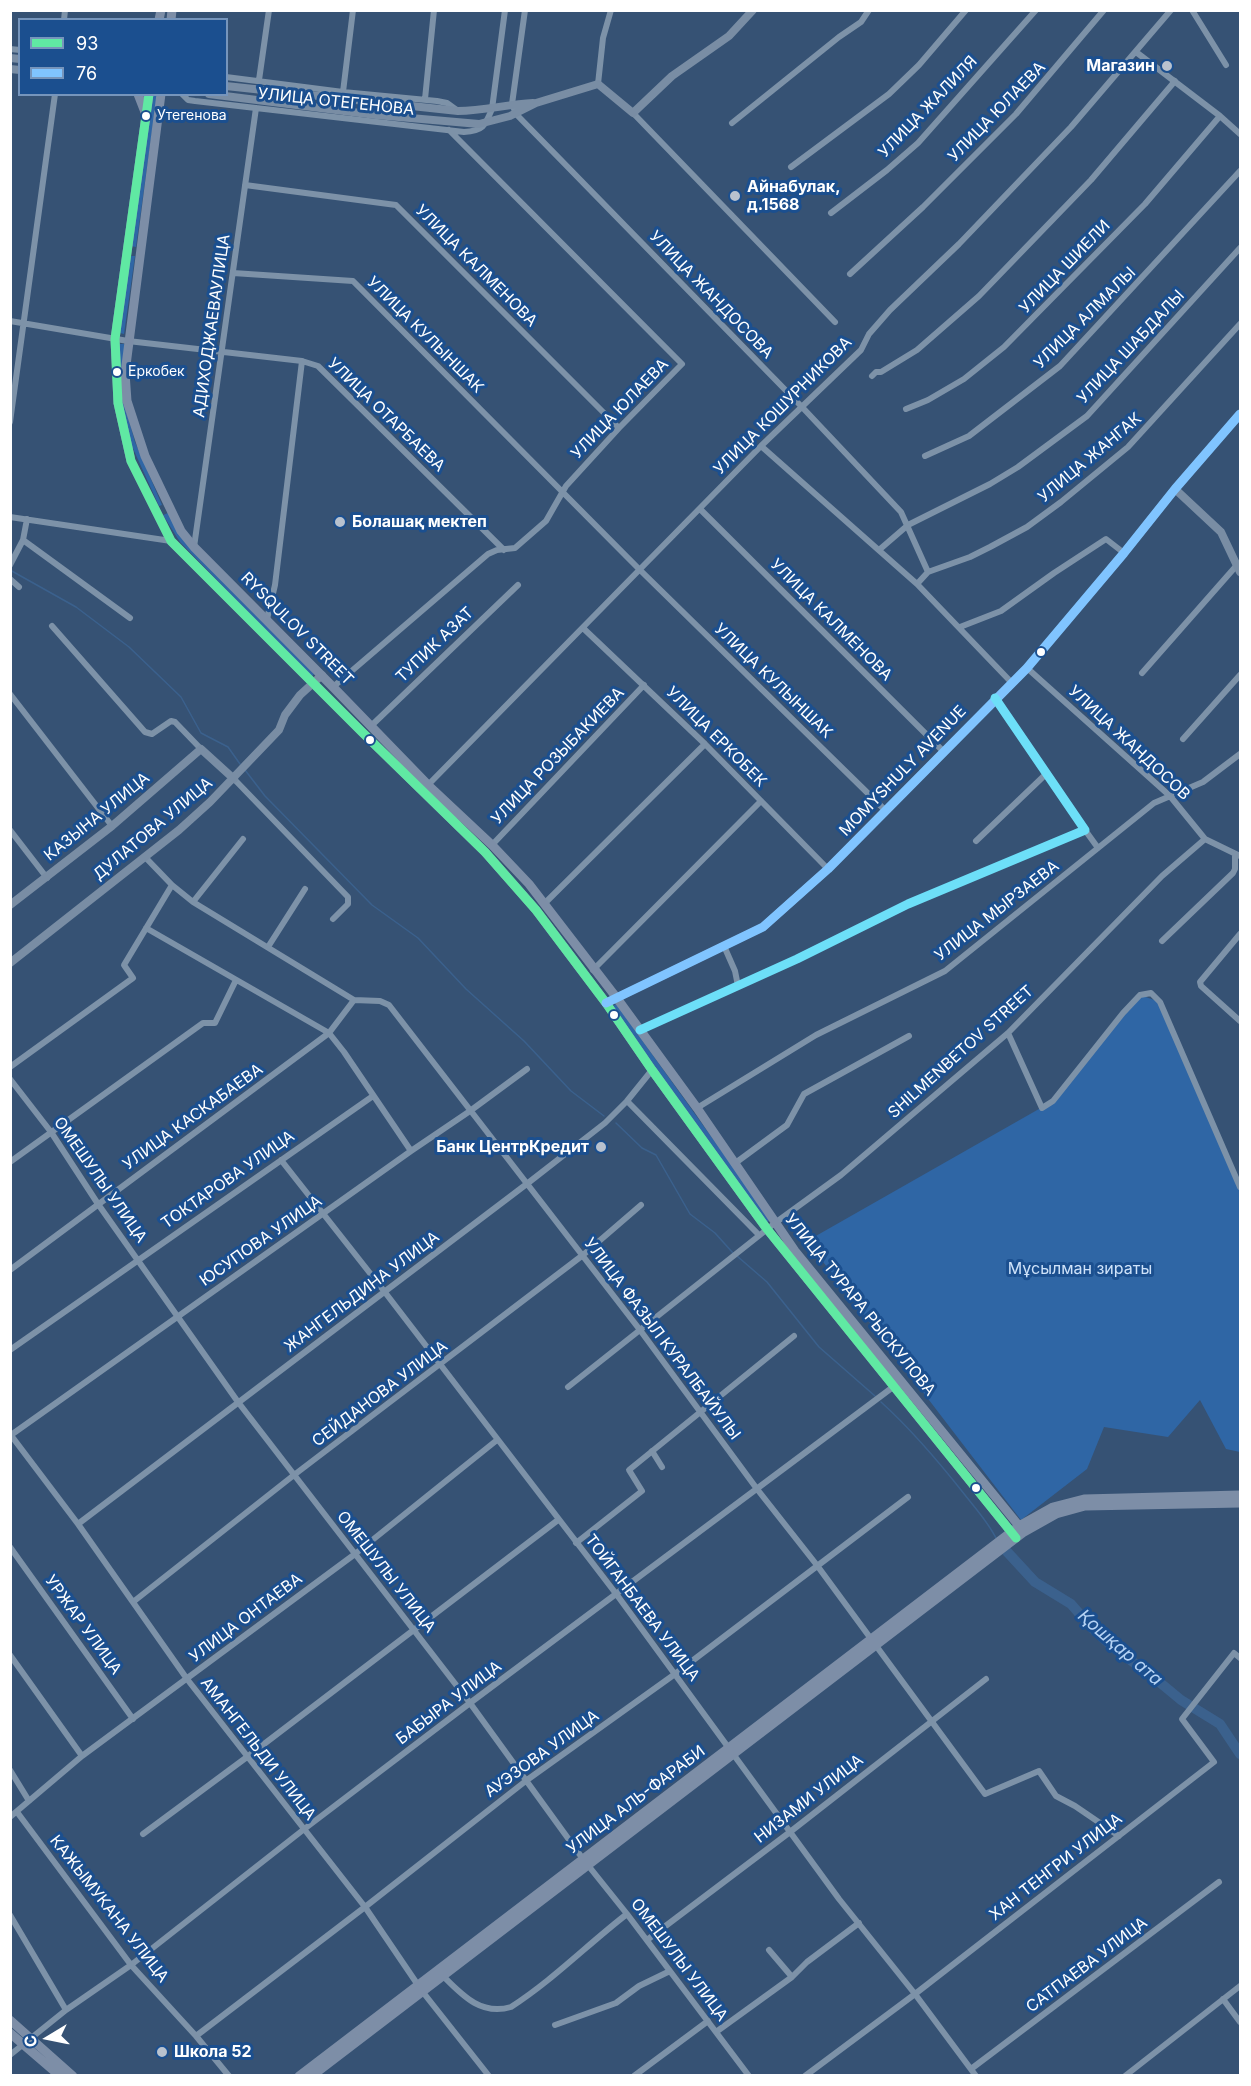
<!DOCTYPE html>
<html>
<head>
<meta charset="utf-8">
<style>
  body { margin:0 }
  #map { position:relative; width:1251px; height:2086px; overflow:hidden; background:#365274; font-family:Inter,sans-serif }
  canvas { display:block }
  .frame { position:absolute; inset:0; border:12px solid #fff; pointer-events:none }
  .legend { position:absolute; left:18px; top:18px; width:210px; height:78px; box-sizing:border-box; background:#1b4f8f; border:2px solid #7695bc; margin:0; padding:8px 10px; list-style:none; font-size:18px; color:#fff }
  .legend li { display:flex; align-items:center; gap:12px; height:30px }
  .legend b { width:30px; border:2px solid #7695bc }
  .north { position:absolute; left:18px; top:2008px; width:60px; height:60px; -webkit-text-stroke:4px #1b4f8f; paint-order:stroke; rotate:260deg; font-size:16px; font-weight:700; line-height:24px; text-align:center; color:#fff }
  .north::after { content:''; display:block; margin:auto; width:21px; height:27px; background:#fff; clip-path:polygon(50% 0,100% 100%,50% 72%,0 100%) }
</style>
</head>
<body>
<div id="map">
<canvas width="1251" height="2086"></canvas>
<div class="frame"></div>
<ul class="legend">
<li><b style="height:8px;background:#60e9a3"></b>93</li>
<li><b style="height:8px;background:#80c4ff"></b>76</li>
</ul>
<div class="north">С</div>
</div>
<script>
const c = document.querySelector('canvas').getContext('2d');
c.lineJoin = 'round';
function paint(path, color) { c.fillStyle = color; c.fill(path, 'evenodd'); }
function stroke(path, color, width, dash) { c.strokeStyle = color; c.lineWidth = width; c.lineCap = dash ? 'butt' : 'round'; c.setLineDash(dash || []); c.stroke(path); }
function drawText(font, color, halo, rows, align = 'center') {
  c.font = font + ' Inter,sans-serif'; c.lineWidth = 6; c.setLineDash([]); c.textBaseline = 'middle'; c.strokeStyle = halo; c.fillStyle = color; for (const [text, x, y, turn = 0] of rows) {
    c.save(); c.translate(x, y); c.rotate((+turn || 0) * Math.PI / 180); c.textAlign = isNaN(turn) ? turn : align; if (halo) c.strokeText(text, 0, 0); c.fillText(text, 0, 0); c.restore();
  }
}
const green = new Path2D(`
  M152,95H157L136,247L131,246Z
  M130,256H135L124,334L120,333Z
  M119,344H124V403L135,442L162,505L159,506L131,444L121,403Z
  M168,513L314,674L311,677L180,542L163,515Z
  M1140,995L1160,1002L1240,1187V1452L1226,1449L1200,1400L1168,1437L1104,1427L1087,1469L1021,1520L807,1241L1053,1101Z
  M616,1004L771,1220L767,1222L612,1007Z`);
const stream = new Path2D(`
  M10,570L76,607L129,647L181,697L201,733L228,747L240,764
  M245,770L265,796L372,905L418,938L466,989L524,1041L571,1091L604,1116
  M616,1123L642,1148L656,1155L690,1214L715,1233L733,1253
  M737,1256L767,1282L819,1347L875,1396
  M881,1402C912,1430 939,1462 965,1495C976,1509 989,1523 997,1540`);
const river = new Path2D(`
  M999,1543L1035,1582L1071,1604L1091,1627L1114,1648L1152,1676L1181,1700L1220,1724L1240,1754`);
const street = new Path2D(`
  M525,10L512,104L516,114L802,407L901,512L928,572L917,584
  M1192,10L1226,65
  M64,20L65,10
  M10,49L20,50
  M1136,52L1220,116L1240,134
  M226,77L343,92L437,101L447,103L458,111
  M259,80L269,10
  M598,84L603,38L611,10
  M343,92L353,10
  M182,94L188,100L195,101L464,132C483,131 485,126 492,109L505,10
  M425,99L434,10
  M633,113L835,322
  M732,123L839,37L861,22L869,10
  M791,167L889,94L919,65L966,10
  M245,185L396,205L619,428
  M831,213L887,170L918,143L1036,10
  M233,273L353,281L640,570L886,811
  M850,274L923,207L1016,114L1104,10
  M10,321L128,341L302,361L318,366L504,550
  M872,376L876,372H881L917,350L979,296L1091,180L1175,81
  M906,409L928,400L964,379L1004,347L1145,204L1220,116
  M10,422L55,94
  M761,446L917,584L1012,683
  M925,456L969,436L1060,366L1240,171
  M700,509L943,751
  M10,517L171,541
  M23,540L130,618
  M194,547L256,108
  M879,550L908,525L990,484L1018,467L1087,416L1240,248
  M10,565L23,540L27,519
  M928,572L970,557L990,547L1027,527L1061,502L1128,447L1240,324
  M10,579L19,587
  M267,619L275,585L302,361
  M52,626L145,732L152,734L171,721L175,722L201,749
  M960,627L1001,611L1054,573L1106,539L1124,553
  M583,628L705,744L828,869
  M1027,668L1170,796L1205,839L1240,856
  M1142,673L1237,565
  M333,687L488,554L497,550L515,548L546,521L566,486L619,428L682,364L449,130
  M10,694L112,826
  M371,726L518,585
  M1183,739L1240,675
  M234,779L348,897V904L333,919
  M428,785L761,446L861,350L869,334L890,310L959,244L1071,127L1171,10
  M10,830L47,878
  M1085,830L1098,848
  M976,841L1046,774
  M492,845L644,685
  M145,857L172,885L193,902L354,1000L380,1001L389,1005L640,1330L757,1489L816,1564L985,1794L1039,1771L1056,1796L1075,1806L1119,1836
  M193,902L243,839
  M544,904L705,744
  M146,928L329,1033L344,1052L411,1151
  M1240,934L1200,982L1201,986L1240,1021
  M1162,941L1233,873L1235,869V855
  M724,946L735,971L738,986
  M268,947L305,889
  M593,970L761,801
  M640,1030L797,959L908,904L1085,830L995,698
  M1008,1033L1042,1108L1053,1101L1123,1013L1140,995L1151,993L1160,1002L1240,1187
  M10,1067L133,978L124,965L172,885
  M10,1079L51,1132L98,1204L238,1402L470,1703L583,1859L627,1914L749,2076
  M627,1101L759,1235
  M697,1108L816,1035L945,971L1154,803L1203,782L1240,754
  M281,1160L384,1291L617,1595L839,1899L915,1994L976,2076
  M10,1162L203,1023H215L236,980
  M734,1164L787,1125L804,1094L909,1036
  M10,1270L329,1033L354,1000
  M10,1350L373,1096
  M568,1387L775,1223L841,1175L1008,1033L1162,876L1205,839
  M10,1434L78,1524L187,1679L365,1907L422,1991L489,2076
  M11,1435L411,1151L470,1111L527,1069
  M652,1451L662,1467
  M78,1524L528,1183L605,1123L627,1101L652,1070
  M576,1543L642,1491L629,1470L794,1336
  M10,1547L133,1719
  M133,1602L294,1475L583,1255L641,1205
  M10,1655L82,1756
  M10,1770L29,1801
  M17,1812L131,1965L196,2036L229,2076
  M10,1817L82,1756L355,1554L497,1440
  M143,1834L247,1757L558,1520
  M10,1915L66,2010
  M647,1940L790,1832L986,1679
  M769,1950L792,1977
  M443,1976C462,1995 481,2016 511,2007C553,1980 588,1944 627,1914
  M1223,1999L1240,2022
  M555,2025L616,2003L639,1986L670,1971
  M716,2032L792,1977L807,1962L859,1923
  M196,2036L365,1907L527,1780L675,1674L908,1497
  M10,2055L66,2010L131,1965L303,1830L470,1703L893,1387
  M971,2069L1219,1882
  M634,2076L708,2021
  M805,2076L915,1994L1214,1762L1182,1719L1234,1653L1240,1658
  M1125,2076L1240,1986`);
const secondary = new Path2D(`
  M10,58L20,59
  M10,69L20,70
  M226,86L458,111C484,111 508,104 533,103
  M209,94L376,115L479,124L510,116L536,103L598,84L633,113L672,76L729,36L753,10
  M1175,489L1221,532L1240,572
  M10,905L112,826L201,749L234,779
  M10,963L179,830L210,802L279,730L285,715L300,695L322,675
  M606,1003L763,927L828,869L1027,668L1124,553L1175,489L1240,414`);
const primary = new Path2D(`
  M159,20L161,10
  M171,20L172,10
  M138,94L145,112
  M149,94L115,339L118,403L131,461L171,541L362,732L485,852L536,910L606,1003L652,1070L767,1229L1016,1538
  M161,94L125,373L127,401L145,456L181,531L194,547L333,687L428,785L492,845L529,884L616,997L697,1108L795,1251L1024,1532
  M10,2020L73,2076
  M10,2033L60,2076
  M299,2076L1019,1526L1053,1507L1084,1499L1240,1495
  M312,2076L1024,1532L1056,1514L1085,1506L1240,1503`);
const bus1 = new Path2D(`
  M149,94L115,339L118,403L131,461L171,541L362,732L485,852L536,910L606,1003L652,1070L767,1229L1016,1538`);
const bus2 = new Path2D(`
  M606,1003L763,927L828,869L1027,668L1124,553L1175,489L1240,414`);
const bus3 = new Path2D(`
  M640,1030L797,959L908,904L1085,830L995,698`);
const markers = [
  [1167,66,6,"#b9c2ce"],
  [146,116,5,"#fff"],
  [735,196,6,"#b9c2ce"],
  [117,372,5,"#fff"],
  [340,522,6,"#b9c2ce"],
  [1041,652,5,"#fff"],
  [370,740,5,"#fff"],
  [614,1015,5,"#fff"],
  [601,1147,6,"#b9c2ce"],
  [976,1488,5,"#fff"],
  [162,2052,6,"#b9c2ce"]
];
const busNames = [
  ["Утегенова",157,116],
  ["Еркобек",128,372]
];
const poiNames = [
  ["Магазин",1155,66,"right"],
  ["Айнабулак,",747,187],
  ["д.1568",747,205],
  ["Болашақ мектеп",352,522],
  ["Банк ЦентрКредит",589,1147,"right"],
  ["Школа 52",174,2052]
];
const streetNames = [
  ["УЛИЦА ОТЕГЕНОВА",336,102,6],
  ["УЛИЦА ЖАЛИЛЯ",928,107,-46],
  ["УЛИЦА ЮЛАЕВА",997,112,-46],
  ["УЛИЦА КАЛМЕНОВА",476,266,45],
  ["УЛИЦА ШИЕЛИ",1065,267,-46],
  ["УЛИЦА ЖАНДОСОВА",711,295,46],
  ["УЛИЦА АЛМАЛЫ",1085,318,-45],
  ["АДИХОДЖАЕВАУЛИЦА",212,326,-82],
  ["УЛИЦА КУЛЫНШАК",425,335,45],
  ["УЛИЦА ШАБДАЛЫ",1131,347,-47],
  ["УЛИЦА КОШУРНИКОВА",783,406,-45],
  ["УЛИЦА ЮЛАЕВА",620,409,-46],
  ["УЛИЦА ОТАРБАЕВА",386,415,44],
  ["УЛИЦА ЖАНГАК",1090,458,-40],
  ["УЛИЦА КАЛМЕНОВА",831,620,45],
  ["RYSQULOV STREET",297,629,45],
  ["ТУПИК АЗАТ",435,645,-44],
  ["УЛИЦА КУЛЫНШАК",773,681,44],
  ["УЛИЦА ЕРКОБЕК",716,737,45],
  ["УЛИЦА ЖАНДОСОВ",1129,743,43],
  ["УЛИЦА РОЗЫБАКИЕВА",558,756,-46],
  ["MOMYSHULY AVENUE",903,771,-46],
  ["КАЗЫНА УЛИЦА",97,817,-39],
  ["ДУЛАТОВА УЛИЦА",153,829,-40],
  ["УЛИЦА МЫРЗАЕВА",997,911,-38],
  ["SHILMENBETOV STREET",961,1052,-42],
  ["УЛИЦА КАСКАБАЕВА",193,1117,-36],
  ["ОМЕШУЛЫ УЛИЦА",100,1180,55],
  ["ТОКТАРОВА УЛИЦА",228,1180,-35],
  ["ЮСУПОВА УЛИЦА",261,1241,-35],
  ["ЖАНГЕЛЬДИНА УЛИЦА",362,1292,-37],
  ["УЛИЦА ТУРАРА РЫСКУЛОВА",860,1305,51],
  ["УЛИЦА ФАЗЫЛ КУРАЛБАЙУЛЫ",662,1339,53],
  ["СЕЙДАНОВА УЛИЦА",380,1394,-37],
  ["ОМЕШУЛЫ УЛИЦА",386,1572,52],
  ["ТОЙГАНБАЕВА УЛИЦА",642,1608,53],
  ["УЛИЦА ОНТАЕВА",246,1618,-37],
  ["УРЖАР УЛИЦА",83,1625,54],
  ["БАБЫРА УЛИЦА",449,1703,-37],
  ["АМАНГЕЛЬДИ УЛИЦА",258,1749,52],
  ["АУЭЗОВА УЛИЦА",542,1754,-36],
  ["НИЗАМИ УЛИЦА",809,1799,-38],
  ["УЛИЦА АЛЬ-ФАРАБИ",636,1800,-37],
  ["ХАН ТЕНГРИ УЛИЦА",1056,1867,-38],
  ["КАЖЫМУКАНА УЛИЦА",109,1909,52],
  ["ОМЕШУЛЫ УЛИЦА",679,1960,53],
  ["САТПАЕВА УЛИЦА",1087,1965,-37]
];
const parkNames = [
  ["Мұсылман зираты",1080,1269]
];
const waterNames = [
  ["Қошқар ата",1120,1648,41]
];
paint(green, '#2f66a5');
stroke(stream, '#3b618d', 1.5);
stroke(river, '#3b618d', 10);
stroke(street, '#7d92a8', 6);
stroke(secondary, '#798da4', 8);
stroke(primary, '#7d8ea7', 9);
stroke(bus1, '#60e9a3', 9);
stroke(bus2, '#80c4ff', 9);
stroke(bus3, '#6ddff8', 9);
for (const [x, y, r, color] of markers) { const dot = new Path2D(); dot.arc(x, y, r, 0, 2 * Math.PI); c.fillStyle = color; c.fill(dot); stroke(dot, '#1b4f8f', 2); }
drawText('14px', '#fff', '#1b4f8f', busNames, 'left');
drawText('bold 16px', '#fff', '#1b4f8f', poiNames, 'left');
drawText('16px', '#fff', '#1b4f8f', streetNames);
drawText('16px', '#cfe3fa', '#1b4f8f', parkNames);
drawText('italic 18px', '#b5d3f5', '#1b4f8f', waterNames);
</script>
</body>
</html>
